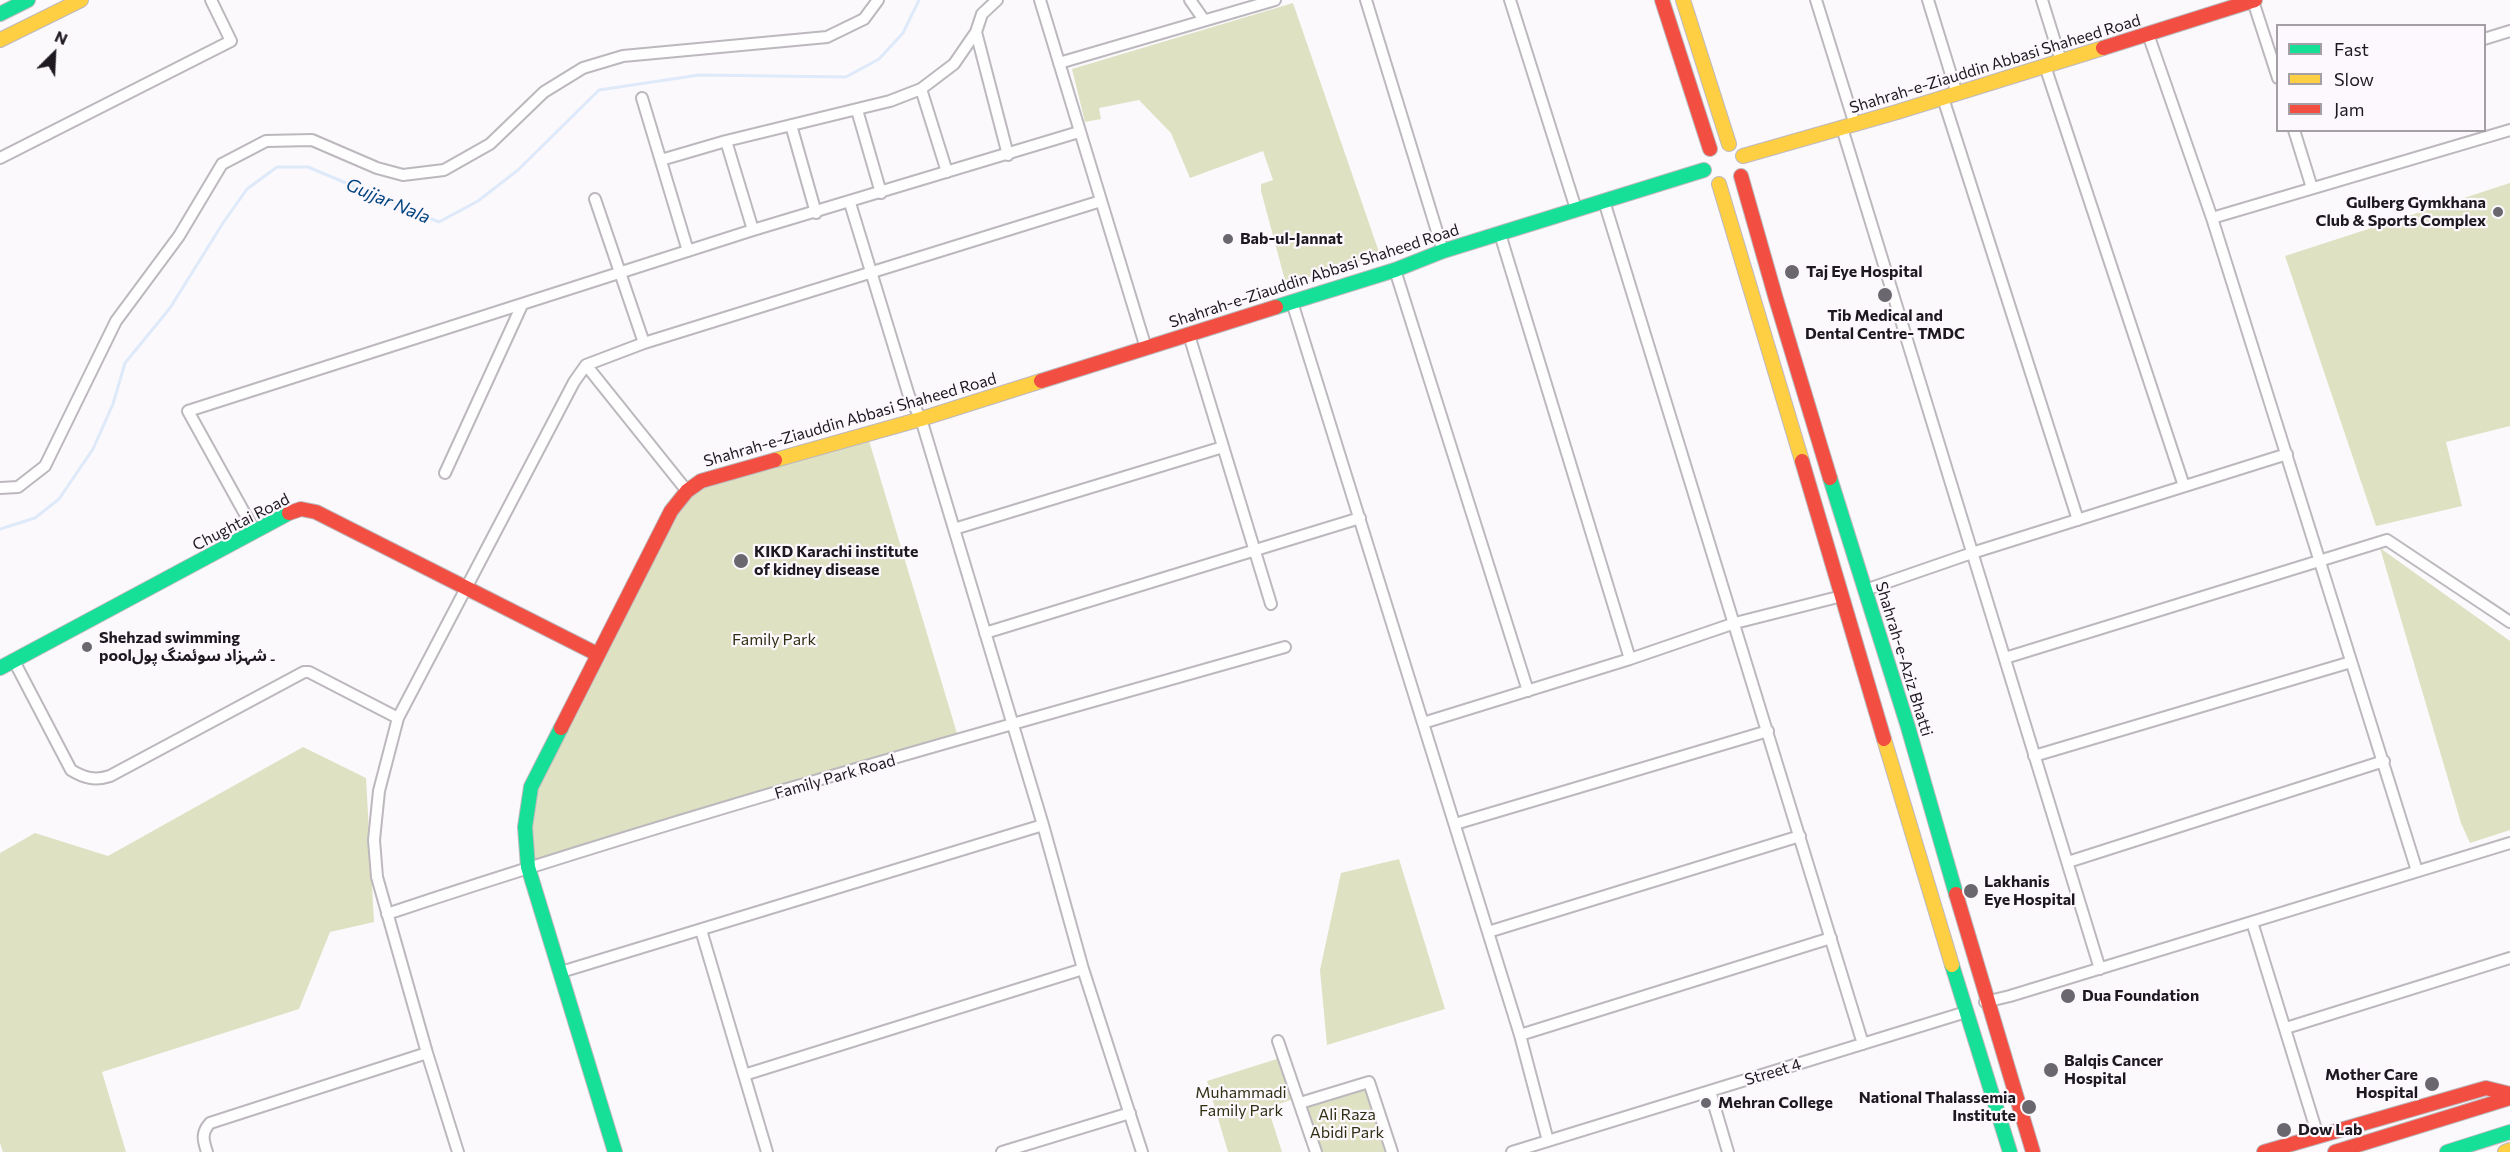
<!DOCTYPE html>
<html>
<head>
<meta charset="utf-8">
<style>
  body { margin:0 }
  #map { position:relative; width:2510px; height:1152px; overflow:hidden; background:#fbf9fc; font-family:Commissioner,sans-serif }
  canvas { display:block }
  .legend { position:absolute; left:2276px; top:24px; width:210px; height:108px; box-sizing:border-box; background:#fcf8fd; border:2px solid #a39fa5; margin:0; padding:8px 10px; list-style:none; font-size:18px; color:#1e1921 }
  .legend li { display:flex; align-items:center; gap:12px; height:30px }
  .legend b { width:30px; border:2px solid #a39fa5 }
  .north { position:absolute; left:24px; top:24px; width:60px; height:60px; -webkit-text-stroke:4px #fcf8fd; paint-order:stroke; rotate:24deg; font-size:16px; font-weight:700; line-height:24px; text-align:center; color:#1e1921 }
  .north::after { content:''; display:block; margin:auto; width:21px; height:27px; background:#1e1921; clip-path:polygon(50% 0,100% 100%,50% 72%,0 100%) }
</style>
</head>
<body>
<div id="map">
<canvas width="2510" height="1152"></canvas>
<ul class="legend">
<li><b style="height:8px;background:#16e098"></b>Fast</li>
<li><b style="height:8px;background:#ffcf43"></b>Slow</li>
<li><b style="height:8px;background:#f24e42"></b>Jam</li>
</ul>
<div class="north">N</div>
</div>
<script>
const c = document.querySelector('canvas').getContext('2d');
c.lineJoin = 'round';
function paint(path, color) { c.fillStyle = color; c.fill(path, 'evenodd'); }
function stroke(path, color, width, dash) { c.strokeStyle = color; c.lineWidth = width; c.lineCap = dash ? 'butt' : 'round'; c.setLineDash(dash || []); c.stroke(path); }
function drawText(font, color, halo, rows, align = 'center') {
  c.font = font + ' Commissioner,"Noto Sans Arabic",sans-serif'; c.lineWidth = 4.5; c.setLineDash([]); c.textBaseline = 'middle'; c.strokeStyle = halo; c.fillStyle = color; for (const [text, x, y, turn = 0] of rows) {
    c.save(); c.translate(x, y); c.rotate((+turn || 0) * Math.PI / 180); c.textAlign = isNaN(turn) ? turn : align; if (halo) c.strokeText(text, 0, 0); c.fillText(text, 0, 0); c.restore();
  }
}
const green = new Path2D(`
  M1293,3L1380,255L1286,284L1261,191V184L1273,180L1263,151L1190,178L1171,133L1139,100L1099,108L1101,119L1085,122L1072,69Z
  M2510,183V426L2446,442L2462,506L2376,526L2285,256Z
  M867,434L959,740L528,867L531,787L687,491Z
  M2380,548L2510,641V830L2470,843L2461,823Z
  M303,747L366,778L374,922L330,932L299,1009L102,1072L126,1152H3L0,1143V853L35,833L108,856Z
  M1399,859L1445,1009L1327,1045L1320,970L1341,873Z
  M1280,1058L1293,1099L1268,1108L1282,1152H1228L1207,1081Z
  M1365,1088L1385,1152H1320L1306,1107Z`);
const stream = new Path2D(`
  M0,529L35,518L59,499L93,449L113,404L125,363L170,308L223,223L247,189L277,167H308L439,222L478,201L518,170L599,90L699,75L846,77L879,59L903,33L919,0`);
const street = new Path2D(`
  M1040,0L1146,348
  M1190,0L1204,20
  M1366,0L1443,251
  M1510,0L1576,209
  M1816,0L1855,125
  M1928,0L1957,94
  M2042,0L2061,61
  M2253,1L2278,78
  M976,32L1008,155
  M2148,34L2212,218L2417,871
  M2484,39L2510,31
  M1059,63L1275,0
  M2045,66L2184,486
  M921,89L947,172
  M642,98L688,251
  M1943,98L2078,520
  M857,110L881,193
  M791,125L816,213
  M1842,128L2100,969
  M2294,130L2312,188
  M726,141L753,230
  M0,158L231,41L211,0
  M661,160L726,141L890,101L921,89L954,64L976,32L982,14L997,0
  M595,199L644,343
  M1604,201L1863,1044
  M850,203L909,396L921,419L1043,825L1083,969L1142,1152
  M2212,218L2510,130
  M1500,234L1630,659
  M1395,270L1528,691
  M1292,302L1520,1035L1548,1141
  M1189,335L1271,604
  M586,365L687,491
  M445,473L522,305
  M0,488L18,487L45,466L116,321L179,236L222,164L266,141L312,140L377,168L403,175L444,170L490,144L544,92L583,68L623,56L827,37L864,19L878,0
  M954,529L1223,447
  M255,532L188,411L753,230L1079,132
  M1865,590L1972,553L2287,454
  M985,633L1360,518
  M2005,658L2387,540L2510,622
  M14,661L71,770C84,778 95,781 110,776L304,672H309L398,718
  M1423,723L1630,659L1735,623L1842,596
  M2034,756L2351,662
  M1455,824L1768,731
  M2068,862L2384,761
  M387,914C683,815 984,732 1285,647
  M2252,922L2318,1136
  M701,930L767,1152
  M1488,932L1800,836
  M561,972L1043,825
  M1985,1002L2010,996L2510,843
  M2286,1028L2510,958
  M1520,1035L1831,938
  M1278,1041L1316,1152
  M744,1075L1083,969
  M1710,1091L1728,1152
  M1300,1103L1369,1082L1392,1152
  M207,1152C203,1140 201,1133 210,1123L427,1053
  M458,1152L427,1053L377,877L374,840L379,791L398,718L574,382L586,365L644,343L1101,201
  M1002,1152L1130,1113
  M1512,1152L1966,1012`);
const fast = new Path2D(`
  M0,14L28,0
  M1276,307L1395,270L1443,251L1704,170
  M1830,478L1908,727L1956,894
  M0,668L289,513
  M561,728L531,787L525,827L528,867L615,1152
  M1952,965L2010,1152
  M2447,1152L2510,1132`);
const slow = new Path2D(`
  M1683,0L1729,144
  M0,40L81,0
  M1743,156L1897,112L2103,48
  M1719,184L1802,461
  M775,460L921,419L1041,381
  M1884,739L1952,965
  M2505,1152L2510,1150`);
const jam = new Path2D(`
  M1662,0L1710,149
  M2103,48L2255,0
  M1741,176L1776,299L1830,478
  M1041,381L1276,307
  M1802,461L1884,739
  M289,513L301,509L316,512L597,654
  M561,728L671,511L687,491L701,481L775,460
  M1956,894L2033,1152
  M2264,1152L2486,1088L2510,1094
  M2335,1152L2510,1098`);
const markers = [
  [2498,212,6,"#6b676e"],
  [1228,239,6,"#6b676e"],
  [1792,272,8,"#6b676e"],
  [1885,295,8,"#6b676e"],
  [741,561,8,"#6b676e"],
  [87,647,6,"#6b676e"],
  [1971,891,8,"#6b676e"],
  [2068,996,8,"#6b676e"],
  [2051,1070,8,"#6b676e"],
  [2432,1084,8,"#6b676e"],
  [1706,1103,6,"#6b676e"],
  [2029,1107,8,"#6b676e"],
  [2284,1130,8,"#6b676e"]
];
const streetNames = [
  ["Shahrah-e-Ziauddin Abbasi Shaheed Road",1995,64,-17],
  ["Shahrah-e-Ziauddin Abbasi Shaheed Road",1314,276,-18],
  ["Shahrah-e-Ziauddin Abbasi Shaheed Road",850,420,-16],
  ["Chughtai Road",241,522,-27],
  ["Shahrah-e-Aziz Bhatti",1904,659,73],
  ["Family Park Road",835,777,-16],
  ["Street 4",1773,1072,-17]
];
const poiNames = [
  ["Gulberg Gymkhana",2486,203,"right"],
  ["Club & Sports Complex",2486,221,"right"],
  ["Bab-ul-Jannat",1240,239],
  ["Taj Eye Hospital",1806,272],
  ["Tib Medical and",1885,316,"center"],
  ["Dental Centre- TMDC",1885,334,"center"],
  ["KIKD Karachi institute",754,552],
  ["of kidney disease",754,570],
  ["Shehzad swimming",99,638],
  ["pool۔ شہزاد سوئمنگ پول",99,656],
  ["Lakhanis",1984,882],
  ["Eye Hospital",1984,900],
  ["Dua Foundation",2082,996],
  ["Balqis Cancer",2064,1061],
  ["Hospital",2064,1079],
  ["Mother Care",2418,1075,"right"],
  ["Hospital",2418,1093,"right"],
  ["National Thalassemia",2016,1098,"right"],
  ["Institute",2016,1116,"right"],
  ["Mehran College",1718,1103],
  ["Dow Lab",2298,1130]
];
const parkNames = [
  ["Family Park",774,640],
  ["Muhammadi",1241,1093],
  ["Family Park",1241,1111],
  ["Ali Raza",1347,1115],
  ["Abidi Park",1347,1133]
];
const waterNames = [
  ["Gujjar Nala",388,201,23]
];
paint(green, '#dee1c2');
stroke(stream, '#deeafa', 3);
stroke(street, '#bcb8be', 14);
stroke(fast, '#bcb8be', 16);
stroke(slow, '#bcb8be', 16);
stroke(jam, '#bcb8be', 16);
stroke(street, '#fefeff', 10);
stroke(fast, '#16e098', 14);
stroke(slow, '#ffcf43', 14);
stroke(jam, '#f24e42', 14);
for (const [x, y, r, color] of markers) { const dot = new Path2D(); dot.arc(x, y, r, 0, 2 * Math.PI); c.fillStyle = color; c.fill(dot); stroke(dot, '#fcf8fd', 2); }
drawText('16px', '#1e1921', '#fcf8fd', streetNames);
drawText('bold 16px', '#1e1921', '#fcf8fd', poiNames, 'left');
drawText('16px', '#2d3012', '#fcf8fd', parkNames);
drawText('italic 18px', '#00437f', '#fcf8fd', waterNames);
</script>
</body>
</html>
